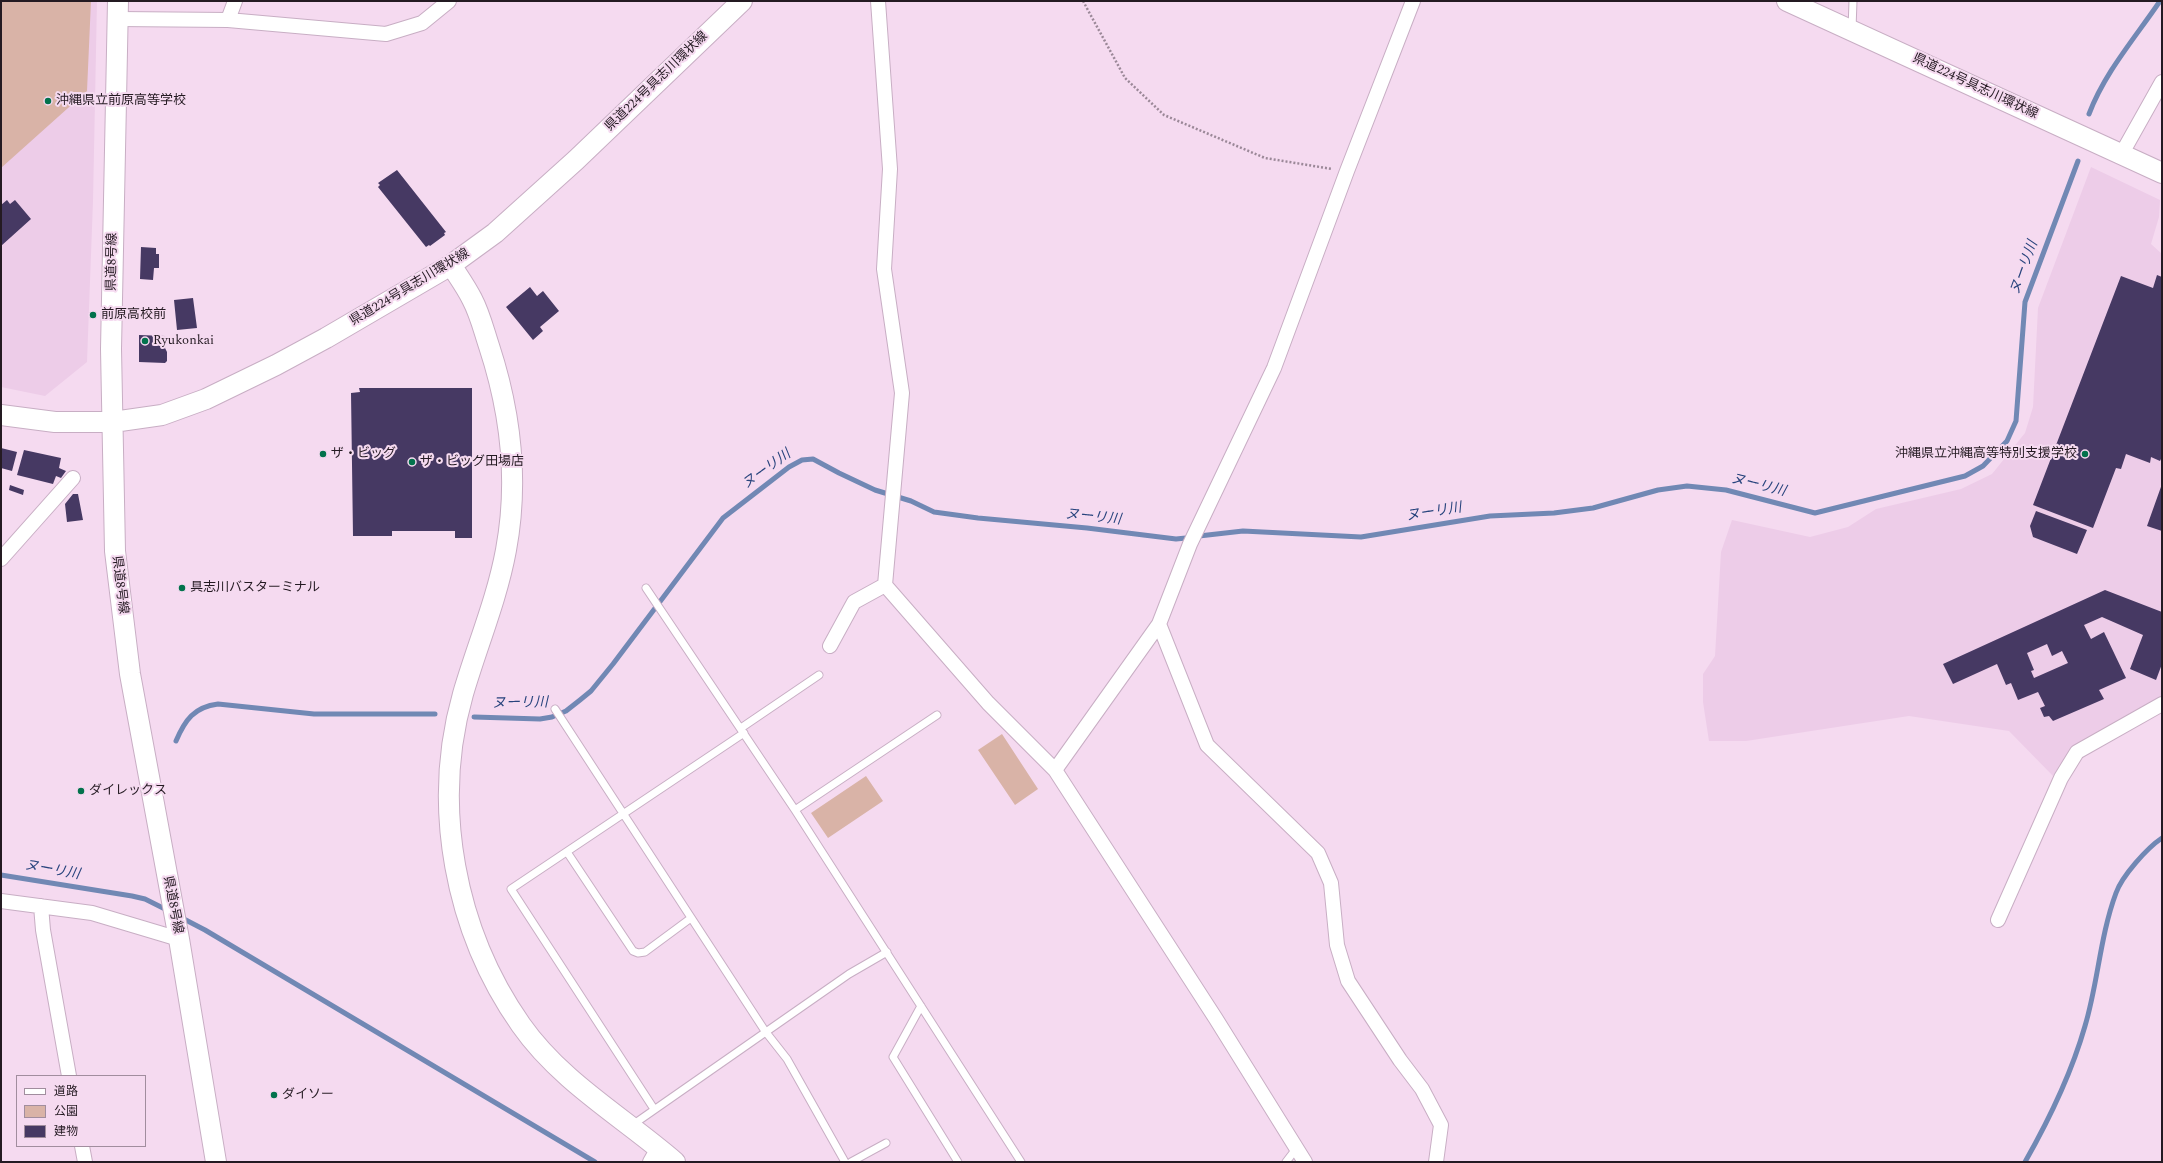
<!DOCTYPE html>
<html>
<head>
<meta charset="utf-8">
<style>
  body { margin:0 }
  #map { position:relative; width:2163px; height:1163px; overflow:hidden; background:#f5daf0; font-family:Spectral,"Noto Sans JP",serif }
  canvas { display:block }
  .frame { position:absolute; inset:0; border:2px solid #241a22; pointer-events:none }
  .legend { position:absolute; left:16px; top:1075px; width:130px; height:72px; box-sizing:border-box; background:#f5daf0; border:1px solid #a18d9e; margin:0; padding:5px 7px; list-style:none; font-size:12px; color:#241a22 }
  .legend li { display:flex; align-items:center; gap:8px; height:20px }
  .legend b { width:20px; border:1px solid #a18d9e }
</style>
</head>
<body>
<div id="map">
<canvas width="2163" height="1163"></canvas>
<div class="frame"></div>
<ul class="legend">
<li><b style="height:5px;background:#fff"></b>道路</li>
<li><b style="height:11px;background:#d9b3a7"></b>公園</li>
<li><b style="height:11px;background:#463963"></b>建物</li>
</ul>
</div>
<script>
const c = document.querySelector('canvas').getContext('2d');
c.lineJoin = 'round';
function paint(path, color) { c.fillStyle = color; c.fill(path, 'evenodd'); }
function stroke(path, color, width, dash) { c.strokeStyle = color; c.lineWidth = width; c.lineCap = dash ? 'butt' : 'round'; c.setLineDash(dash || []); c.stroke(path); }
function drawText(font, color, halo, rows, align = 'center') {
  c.font = font + ' Spectral,"Noto Sans JP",serif'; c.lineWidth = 4; c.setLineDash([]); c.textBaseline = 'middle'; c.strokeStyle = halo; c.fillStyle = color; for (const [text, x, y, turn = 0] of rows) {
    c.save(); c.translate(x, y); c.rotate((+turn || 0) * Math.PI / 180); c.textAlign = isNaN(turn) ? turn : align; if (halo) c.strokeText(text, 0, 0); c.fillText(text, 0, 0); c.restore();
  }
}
const built = new Path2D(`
  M1,1H97L93,201L87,362L45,396L1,387Z
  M2091,167L2160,200L2159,217L2151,244L2162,254V698L2082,741L2053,776L2009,731L1909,716L1746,741H1709L1703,702V674L1715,656L1721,552L1732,520L1810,537L1848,527L1876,509L1961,489L1992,474L2025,433L2033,407L2038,308Z`);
const green = new Path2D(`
  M1,1H91L87,91L1,168Z
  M1002,734L1038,789L1015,805L978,750Z
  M866,776L883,801L828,838L811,813Z`);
const stream = new Path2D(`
  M2089,114C2105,72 2135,38 2160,1
  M1199,536L1243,531L1361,537L1490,516L1554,513L1593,508L1658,490L1687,486L1726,490L1815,513L1965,476L1983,466L2007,441L2016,421L2025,302L2078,161
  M474,717L540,719L552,717L566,711L580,700L591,691L613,664L723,518L789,467L802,460L813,459L839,473L875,490L911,501L934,512L978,518L1087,528L1176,539L1186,538
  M176,741C185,720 194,707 218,704L314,714H435
  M1,875L132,896L145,899L169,911
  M180,917L205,930L595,1162
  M2025,1162C2050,1118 2071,1075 2085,1026C2098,983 2100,936 2116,893C2122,876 2147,848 2162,838`);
const building = new Path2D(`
  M397,170L446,232L444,233L445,235L430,246L429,245L426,247L378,187L380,185L378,183Z
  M7,200L10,204L15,200L31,219L1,246V205Z
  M141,247L156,248V254H159V268H154L153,280L140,279Z
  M2157,275L2162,277V457L2160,461L2151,457L2150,463L2126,454L2121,469L2116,468L2093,528L2033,505L2121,276L2153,288Z
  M530,287L537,296L543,291L559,311L540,327L543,331L533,340L506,307Z
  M193,298L197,328L177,330L174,300Z
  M139,335L165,336L167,338L165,348L167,352V361L165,363L139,362Z
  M359,388H472V538H455V531H392V536H353L351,393L360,392Z
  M1,448L17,452L12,471L1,468Z
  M24,450L61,458L59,468L66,471L61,478L56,476L53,484L17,475Z
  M2162,484V531L2147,526Z
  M10,485L24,490L23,495L9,490Z
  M73,494H78L83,520L67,522L65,504Z
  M2036,511L2087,530L2077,554L2033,537L2030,526Z
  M2105,590L2162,612V664L2156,680L2130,669L2143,635L2102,617L2084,625L2091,639L2104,632L2126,678L2099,690L2104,699L2053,721L2049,716L2044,717L2040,708L2045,706L2038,692L2018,700L2011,683L2006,685L1997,664L1953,684L1943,664ZM2047,644L2052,656L2062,651L2068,663L2034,678L2031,671L2034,670L2027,653Z`);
const path = new Path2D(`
  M1083,1L1125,78L1164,115L1265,158L1332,169`);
const lane = new Path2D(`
  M1852,29L1853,1
  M646,588L795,810L1021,1162
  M555,709L765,1031L787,1059L845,1162
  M741,728L819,675
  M795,810L937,715
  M567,852L633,951L638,953L645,952L691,918
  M921,1006L893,1057L958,1162
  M654,1109L511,889L744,733
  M631,1126L849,974L887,952
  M851,1162L886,1143
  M1286,1162L1296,1149`);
const street = new Path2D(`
  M878,1L890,169L884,269L902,393L885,585L988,703L1055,770L1216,1019L1305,1162
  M118,19L228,20L386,34L422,23L449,1
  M228,20L235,1
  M2121,155L2162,82
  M1,559L73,478
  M1159,624L1207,745L1318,853L1331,883L1337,945L1348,981L1400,1060L1422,1089L1441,1125L1436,1162
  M830,646L854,602L885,585
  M1055,770L1159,624L1190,544L1274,368L1347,171L1413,1
  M1,901L92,913L179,939
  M41,906L43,930L69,1076
  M1998,920L2061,778L2077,752L2162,704
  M82,1146L85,1162
  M650,1162L658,1148`);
const secondary = new Path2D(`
  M118,1L111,349L115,551L130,674L179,939L216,1162
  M1787,1L2162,173
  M451,265C458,276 466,287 472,299C480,314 484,331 489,346C511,413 519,480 506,550C497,599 477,646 463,694C431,806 455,931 521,1025C561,1082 623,1117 675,1162
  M1,415L55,422H113L162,415L206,399L276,365L326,338L451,265L495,233L576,160L742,1`);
const markers = [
  [48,101,4,"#02724c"],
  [93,315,4,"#02724c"],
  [145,341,4,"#02724c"],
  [323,454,4,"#02724c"],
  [2085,454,4,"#02724c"],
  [412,462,4,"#02724c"],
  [182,588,4,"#02724c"],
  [81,791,4,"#02724c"],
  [274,1095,4,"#02724c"]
];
const streetNames = [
  ["県道224号具志川環状線",657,82,-44],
  ["県道224号具志川環状線",1975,87,25],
  ["県道8号線",113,262,-89],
  ["県道224号具志川環状線",410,288,-31],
  ["県道8号線",119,585,83],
  ["県道8号線",172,905,79]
];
const poiNames = [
  ["沖縄県立前原高等学校",56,101],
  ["前原高校前",101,315],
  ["Ryukonkai",153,341],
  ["ザ・ビッグ",331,454],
  ["沖縄県立沖縄高等特別支援学校",2077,454,"right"],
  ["ザ・ビッグ田場店",420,462],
  ["具志川バスターミナル",190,588],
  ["ダイレックス",89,791],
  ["ダイソー",282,1095]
];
const waterNames = [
  ["ヌーリ川",2025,268,-70],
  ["ヌーリ川",767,470,-36],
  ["ヌーリ川",1758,486,14],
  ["ヌーリ川",1434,513,-9],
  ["ヌーリ川",1093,518,6],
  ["ヌーリ川",520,704,-1],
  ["ヌーリ川",52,871,10]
];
paint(built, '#edcce8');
paint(green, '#d9b3a7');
stroke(stream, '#7188b4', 5);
paint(building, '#463963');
stroke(lane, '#c8aec4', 9);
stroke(street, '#c8aec4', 16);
stroke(secondary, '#c8aec4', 22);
stroke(path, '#9b8898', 2.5, [2, 2]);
stroke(lane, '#fff', 7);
stroke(street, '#fff', 14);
stroke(secondary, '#fff', 20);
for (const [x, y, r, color] of markers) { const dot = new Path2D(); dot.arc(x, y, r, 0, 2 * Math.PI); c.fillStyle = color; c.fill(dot); stroke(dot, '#f5daf0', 1.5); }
drawText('13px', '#241a22', '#f5daf0', streetNames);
drawText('13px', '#241a22', '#f5daf0', poiNames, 'left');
drawText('italic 14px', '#28447d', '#f5daf0', waterNames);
</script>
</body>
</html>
